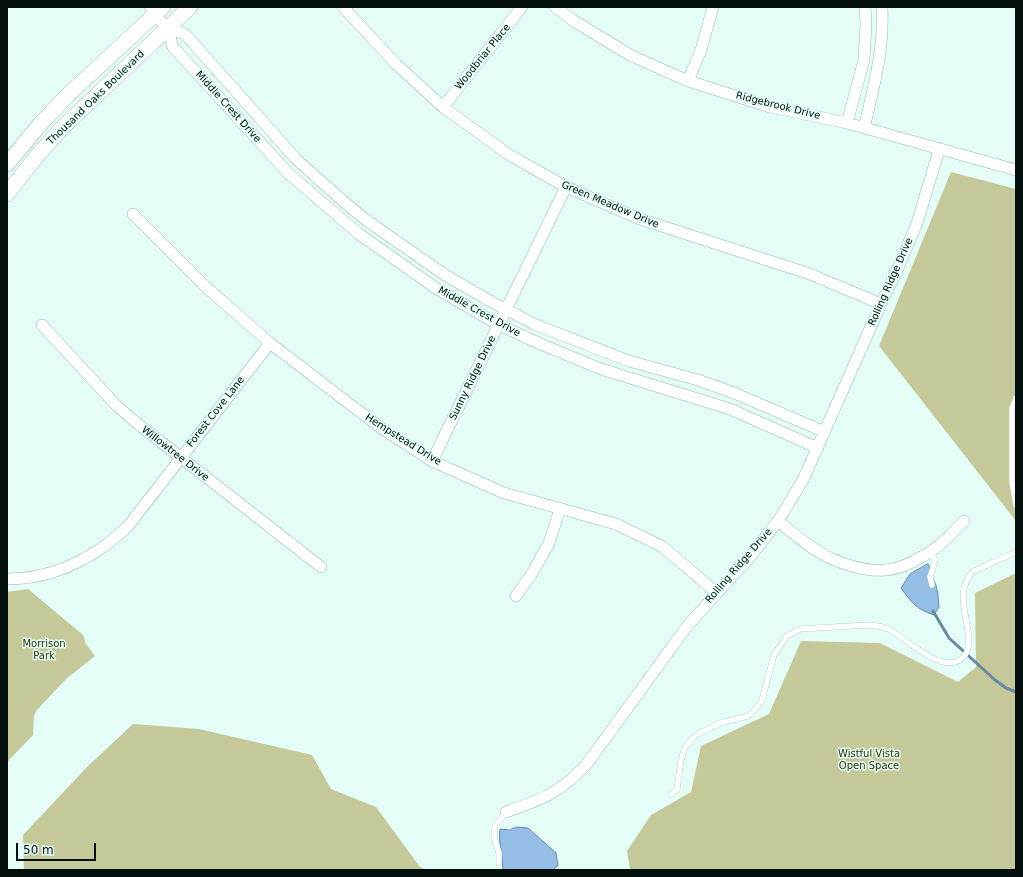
<!DOCTYPE html>
<html>
<head>
<meta charset="utf-8">
<style>
  body { margin:0 }
  #map { position:relative; width:1023px; height:877px; overflow:hidden; background:#e4fef7; font-family:"DejaVu Sans",sans-serif }
  canvas { display:block }
  .frame { position:absolute; inset:0; border:8px solid #020f0c; pointer-events:none }
  .scale { position:absolute; left:16px; top:843px; width:80px; height:18px; box-sizing:border-box; border:2px solid #020f0c; border-top:0; padding-left:5px; font-size:12px; line-height:14px; white-space:nowrap; color:#020f0c; -webkit-text-stroke:3px #e4fef7; paint-order:stroke }
</style>
</head>
<body>
<div id="map">
<canvas width="1023" height="877"></canvas>
<div class="frame"></div>
<div class="scale">50 m</div>
</div>
<script>
const c = document.querySelector('canvas').getContext('2d');
c.lineJoin = 'round';
function paint(path, color) { c.fillStyle = color; c.fill(path, 'evenodd'); }
function stroke(path, color, width, dash) { c.strokeStyle = color; c.lineWidth = width; c.lineCap = dash ? 'butt' : 'round'; c.setLineDash(dash || []); c.stroke(path); }
function drawText(font, color, halo, rows, align = 'center') {
  c.font = font + ' "DejaVu Sans",sans-serif'; c.lineWidth = 3; c.setLineDash([]); c.textBaseline = 'middle'; c.strokeStyle = halo; c.fillStyle = color; for (const [text, x, y, turn = 0] of rows) {
    c.save(); c.translate(x, y); c.rotate((+turn || 0) * Math.PI / 180); c.textAlign = isNaN(turn) ? turn : align; if (halo) c.strokeText(text, 0, 0); c.fillText(text, 0, 0); c.restore();
  }
}
const green = new Path2D(`
  M951,172L1016,189V521L879,346Z
  M1016,573V870H630L627,851L651,815L691,792L701,746L769,714L801,641L880,643L958,682L976,667L975,593Z
  M28,589L83,635L86,644L95,656L66,679L37,710L34,715L33,735L7,762V592Z
  M133,724L199,729L312,755L331,789L376,807L420,867L427,870H24L23,835L87,767Z`);
const water = new Path2D(`
  M928,564L930,568L929,574C938,582 938,596 939,607L934,615C916,609 912,603 901,588L910,574Z
  M517,827L528,828L556,853L558,865L553,870H503C503,856 498,843 500,829L509,830Z`);
const stream = new Path2D(`
  M933,611L949,638L995,680L1006,688L1016,692`);
const lane = new Path2D(`
  M1016,398L1012,408V483L1016,505
  M931,551L935,561L930,577L932,585
  M671,794L677,789L681,760L685,747L696,735L720,723L748,716L754,711L762,700L774,655L787,636L800,629L868,625C877,626 885,626 892,631C908,641 948,679 965,655C979,635 948,594 974,571L1016,552
  M499,863V853L494,837L495,826L506,812`);
const street = new Path2D(`
  M150,7L167,29L173,47L289,174L359,234L437,289L499,325L543,345L601,369L730,409L818,448
  M343,7L396,64L443,107L508,154L566,187L640,219L810,274L881,304
  M555,7L574,21L630,55L688,81L770,107L847,123L1016,170
  M167,29L185,34L297,160L343,201L366,220L445,275L490,301L534,324L629,361L698,380L734,393L825,432
  M688,81L701,50L713,7
  M443,107L522,7
  M847,123L864,60L866,24L865,7
  M864,128C874,86 884,51 882,7
  M133,214L206,287L270,343L381,428L432,461L504,493L616,524L663,547L717,593
  M42,325L116,405L133,420L321,567
  M432,461L566,187
  M778,521C794,534 811,549 830,558C846,565 868,572 886,570C899,569 913,562 923,556C939,548 952,533 964,521
  M7,579C41,579 72,568 100,549C111,542 120,533 129,525L270,343
  M516,596L533,572L549,543L560,509
  M506,812C540,800 560,793 586,765L688,625L750,557L778,521L803,480L881,304L899,266L917,223L939,150`);
const secondary = new Path2D(`
  M7,164L43,121L70,93L163,7
  M7,194L37,156L62,128L190,7`);
const streetNames = [
  ["Woodbriar Place",483,57,-51],
  ["Thousand Oaks Boulevard",96,98,-44],
  ["Ridgebrook Drive",778,106,14],
  ["Middle Crest Drive",228,107,48],
  ["Green Meadow Drive",610,205,23],
  ["Rolling Ridge Drive",891,282,-66],
  ["Middle Crest Drive",479,312,29],
  ["Sunny Ridge Drive",473,378,-64],
  ["Forest Cove Lane",216,412,-52],
  ["Hempstead Drive",403,440,32],
  ["Willowtree Drive",175,454,38],
  ["Rolling Ridge Drive",739,566,-49]
];
const parkNames = [
  ["Morrison",44,644],
  ["Park",44,656],
  ["Wistful Vista",869,754],
  ["Open Space",869,766]
];
paint(green, '#c5c999');
paint(water, '#95bee6');
stroke(water, '#698aa5', 1);
stroke(stream, '#698aa5', 3);
stroke(lane, '#92bcb3', 6);
stroke(street, '#92bcb3', 12);
stroke(secondary, '#92bcb3', 16);
stroke(lane, '#fff', 5.5);
stroke(street, '#fff', 11);
stroke(secondary, '#fff', 15);
drawText('10px', '#020f0c', '#e4fef7', streetNames);
drawText('10px', '#313308', '#e4fef7', parkNames);
</script>
</body>
</html>
